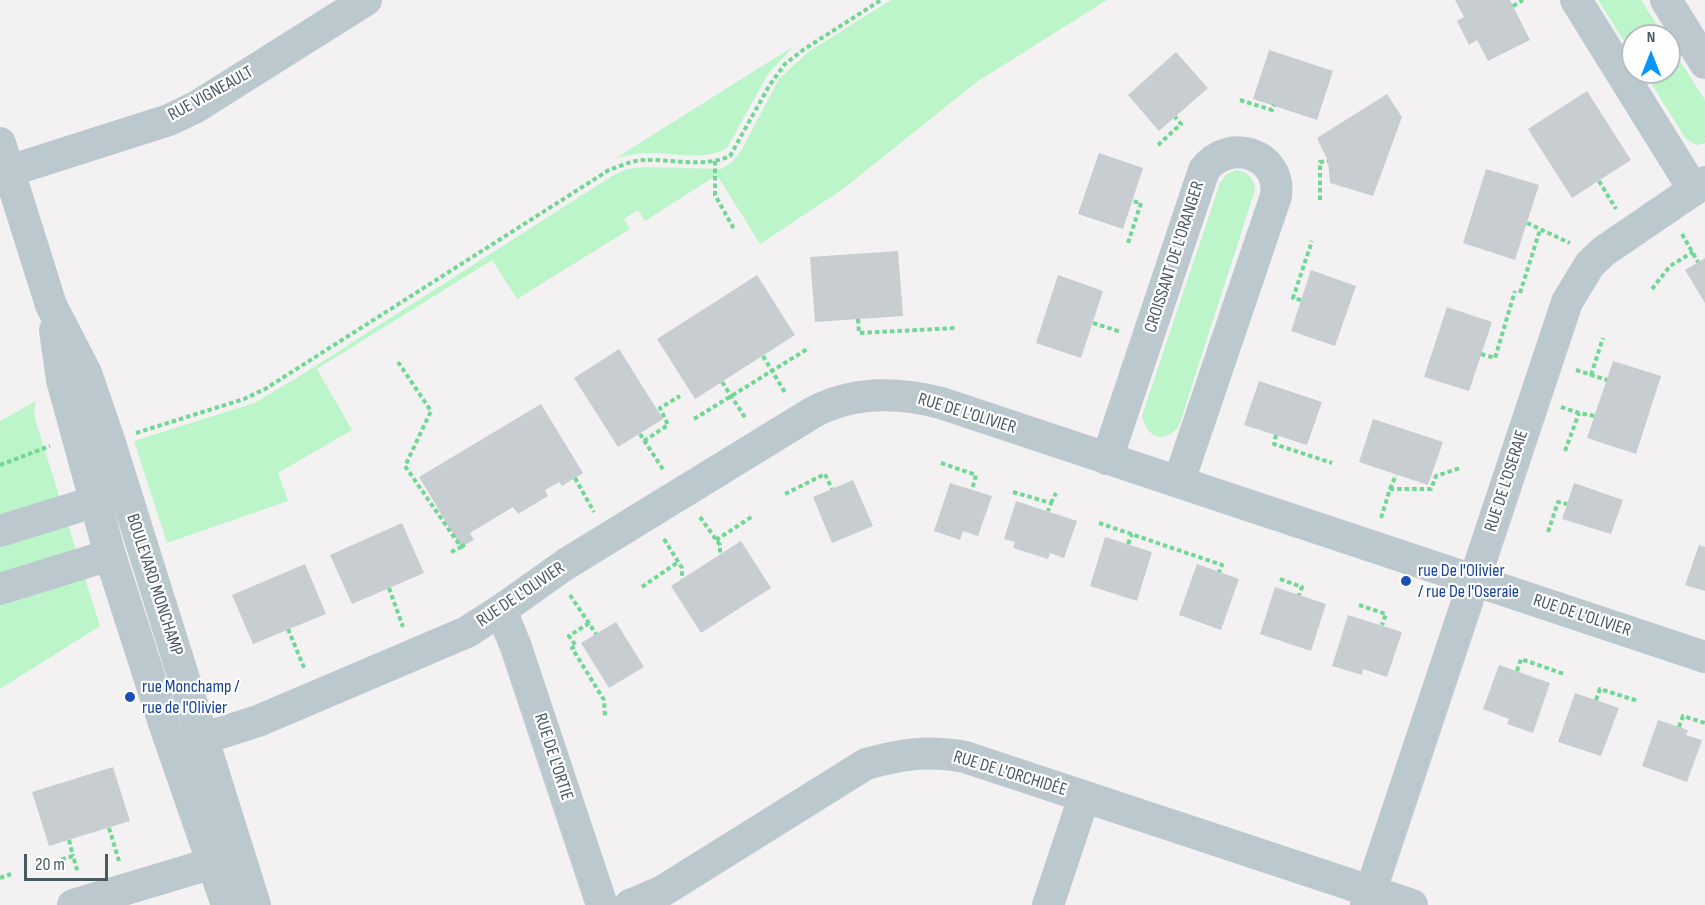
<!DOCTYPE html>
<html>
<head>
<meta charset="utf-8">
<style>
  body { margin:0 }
  #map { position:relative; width:1705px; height:905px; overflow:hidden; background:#f4f1f2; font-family:"Sofia Sans Condensed",sans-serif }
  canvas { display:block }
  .north { position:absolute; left:1621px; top:24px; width:60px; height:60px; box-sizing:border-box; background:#fff; border:2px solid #b5bdc0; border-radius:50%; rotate:0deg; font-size:16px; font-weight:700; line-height:24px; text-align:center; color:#475961 }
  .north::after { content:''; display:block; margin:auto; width:21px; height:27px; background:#0596f9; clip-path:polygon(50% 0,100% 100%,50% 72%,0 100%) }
  .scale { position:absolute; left:24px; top:854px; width:84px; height:27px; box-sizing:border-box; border:3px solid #475961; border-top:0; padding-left:8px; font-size:18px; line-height:21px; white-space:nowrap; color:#475961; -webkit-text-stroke:4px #fff; paint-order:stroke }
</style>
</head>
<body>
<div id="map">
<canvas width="1705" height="905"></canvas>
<div class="north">N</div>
<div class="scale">20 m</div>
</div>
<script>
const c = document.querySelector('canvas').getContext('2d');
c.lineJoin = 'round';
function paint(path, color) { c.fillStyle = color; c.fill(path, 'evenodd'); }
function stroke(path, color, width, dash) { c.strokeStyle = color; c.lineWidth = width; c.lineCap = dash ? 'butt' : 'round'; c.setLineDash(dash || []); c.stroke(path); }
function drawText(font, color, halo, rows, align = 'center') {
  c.font = font + ' "Sofia Sans Condensed",sans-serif'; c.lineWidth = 4.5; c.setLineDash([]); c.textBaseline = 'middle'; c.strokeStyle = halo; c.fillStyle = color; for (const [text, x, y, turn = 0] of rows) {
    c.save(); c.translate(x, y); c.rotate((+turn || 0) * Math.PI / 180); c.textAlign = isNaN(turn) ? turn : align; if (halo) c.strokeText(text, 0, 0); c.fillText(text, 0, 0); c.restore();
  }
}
const green = new Path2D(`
  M891,0H1107L978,81L843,189L760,244L717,175L645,221L638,210L624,219L630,229L517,299L492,260L317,369L352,430L278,473L288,501L167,543L134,441L254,403L295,379L612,176L627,169L645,167L721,169L732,162L741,151L779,79L808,52Z
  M1598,0H1641L1664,36H1633V55Z
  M1669,44L1705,100V143L1697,145L1686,139L1644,72H1669Z
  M794,46L768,74L727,148C702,162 672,152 644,153C634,154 625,156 616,158Z
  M1236,170C1248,172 1254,178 1255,190L1179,426C1164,445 1147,438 1142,416L1220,183L1227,174Z
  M36,401L34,410L35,419L100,626L0,689V421Z`);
const building = new Path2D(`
  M1455,0H1510L1530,40L1488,61L1477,40L1469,45L1457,21L1464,17Z
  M1269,50L1333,71L1317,120L1253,99Z
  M1176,52L1208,88L1159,131L1128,95Z
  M1587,91L1631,160L1572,198L1528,129Z
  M1387,94L1402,117L1373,196L1330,183L1328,161L1317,138Z
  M1099,153L1143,168L1123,229L1078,214Z
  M1486,169L1539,185L1515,260L1463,243Z
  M898,251L903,316L815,322L810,257Z
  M1705,258V303L1685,270Z
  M1311,270L1356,286L1335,346L1291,331Z
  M757,275L795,335L695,399L657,339Z
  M1058,275L1103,291L1081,358L1036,343Z
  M1447,307L1492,322L1469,391L1424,377Z
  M619,349L663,419L618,447L574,378Z
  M1613,361L1661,376L1636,454L1587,438Z
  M1259,381L1322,402L1307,445L1244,425Z
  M541,404L583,473L562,486L559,482L545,490L548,496L518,514L513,507L470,533L474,540L461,547L419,477Z
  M1373,419L1443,442L1428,485L1359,462Z
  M853,480L873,526L832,543L813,497Z
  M950,483L992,496L978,536L963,531L960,540L934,531Z
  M1574,483L1623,500L1611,534L1562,519Z
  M1016,501L1077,521L1064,558L1050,553L1048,559L1013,548L1015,542L1004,539Z
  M402,523L424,573L352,604L330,555Z
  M1105,537L1152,552L1137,601L1090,586Z
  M741,541L771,588L701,633L671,586Z
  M1699,545L1705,547V591L1685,585Z
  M305,564L326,614L253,644L232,595Z
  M1197,564L1239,579L1221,630L1179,615Z
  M1275,587L1326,604L1311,651L1260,634Z
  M1348,615L1402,632L1387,677L1363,669L1362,675L1332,666Z
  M616,622L644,667L609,688L581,643Z
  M1499,665L1550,683L1533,733L1507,724L1509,719L1483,709Z
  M1575,693L1619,708L1601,756L1558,742Z
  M1658,720L1688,730L1686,735L1702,740L1687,782L1642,766Z
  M113,767L130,821L49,846L32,792Z`);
const path = new Path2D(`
  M1513,6L1523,0
  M1240,100L1272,110L1274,105
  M1158,145L1181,124L1175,117
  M715,161V195L734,229
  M1599,181L1616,209
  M1320,200V162L1328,161
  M1527,223L1570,243
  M1682,234L1698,262
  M1128,243L1141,203L1132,201
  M1652,289L1670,266L1693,252
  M1520,293L1540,230
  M1301,300L1293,298L1312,241
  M858,319L859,333L956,328
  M1093,323L1121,332
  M1481,354L1495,358L1515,291
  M763,356L786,394
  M398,362L431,411L405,466L461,547L449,553
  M1576,370L1607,380
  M1591,375L1603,338
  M722,382L746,419
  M1561,407L1579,413L1595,416
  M694,419L809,348
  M136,433L244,399L265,389L609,170C621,166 632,160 645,160C672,159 704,168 730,156L769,86L785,64L803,50L881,0
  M640,434L664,471
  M1276,435L1274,444L1332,463
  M644,441L668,425L660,408L680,396
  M1565,451L1579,413
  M941,463L976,475L972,490
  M0,465L50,446
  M575,478L594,512
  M1390,489L1396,475
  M1013,492L1051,503L1048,511
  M785,494L825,474L832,489
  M1051,503L1056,493
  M700,517L720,545V555
  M1381,518L1390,489H1431L1436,476L1460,468
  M1099,523L1222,565L1219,572
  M1548,532L1558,502L1567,504
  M664,539L682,568V579
  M716,540L753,516
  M1128,544L1132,534
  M461,547L467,543
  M1280,579L1302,587L1299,595
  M642,587L678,562
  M389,588L403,627
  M570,595L596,634
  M1359,605L1386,614L1382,625
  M589,623L569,636L576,646L572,648L604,700L605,718
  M288,629L305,670
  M1517,671L1521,659L1564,674
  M1596,700L1600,689L1638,701
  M1679,727L1683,716L1705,723
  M109,828L119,861
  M69,840L73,856
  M40,866L73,856L78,873
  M0,878L11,874`);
const minor = new Path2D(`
  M1576,0L1694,190
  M1666,0L1705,63
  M0,143L51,305L86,373L110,443L255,905
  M9,171L169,120L196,107L366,0
  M55,330L62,380L110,555L164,723L227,905
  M1107,459L1204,170C1228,137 1282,153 1276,196L1179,481
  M0,531L97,501
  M0,589L110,555
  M501,610L516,647L602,905
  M173,748L258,721L467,632L501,610L566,564L812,413C852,391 898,392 941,403L1705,657
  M73,905L233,857
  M630,905L661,892L866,764C902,754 928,750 965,757L1412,905
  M1048,905L1084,797
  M1366,905L1567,302L1590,264L1604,251L1705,182`);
const markers = [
  [1406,581,6,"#1a4fb4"],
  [130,697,6,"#1a4fb4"]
];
const streetNames = [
  ["RUE VIGNEAULT",211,94,-29],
  ["CROISSANT DE L'ORANGER",1175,257,-72],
  ["RUE DE L'OLIVIER",967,414,17],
  ["RUE DE L'OSERAIE",1507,481,-72],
  ["BOULEVARD MONCHAMP",154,585,72],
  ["RUE DE L'OLIVIER",521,595,-34],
  ["RUE DE L'OLIVIER",1582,616,18],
  ["RUE DE L'ORTIE",553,757,72],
  ["RUE DE L'ORCHIDÉE",1010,774,17]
];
const transitNames = [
  ["rue De l'Olivier",1418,571],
  ["/ rue De l'Oseraie",1418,592],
  ["rue Monchamp /",142,687],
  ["rue de l'Olivier",142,708]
];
paint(green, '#bcf5c9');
paint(building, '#c8cdd2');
stroke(path, '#70d794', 4, [4.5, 3]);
stroke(minor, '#bbc9cf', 32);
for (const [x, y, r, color] of markers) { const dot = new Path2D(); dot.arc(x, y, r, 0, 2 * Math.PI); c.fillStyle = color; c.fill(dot); stroke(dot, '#fff', 2); }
drawText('18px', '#475961', '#fff', streetNames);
drawText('18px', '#164399', '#fff', transitNames, 'left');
</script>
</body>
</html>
